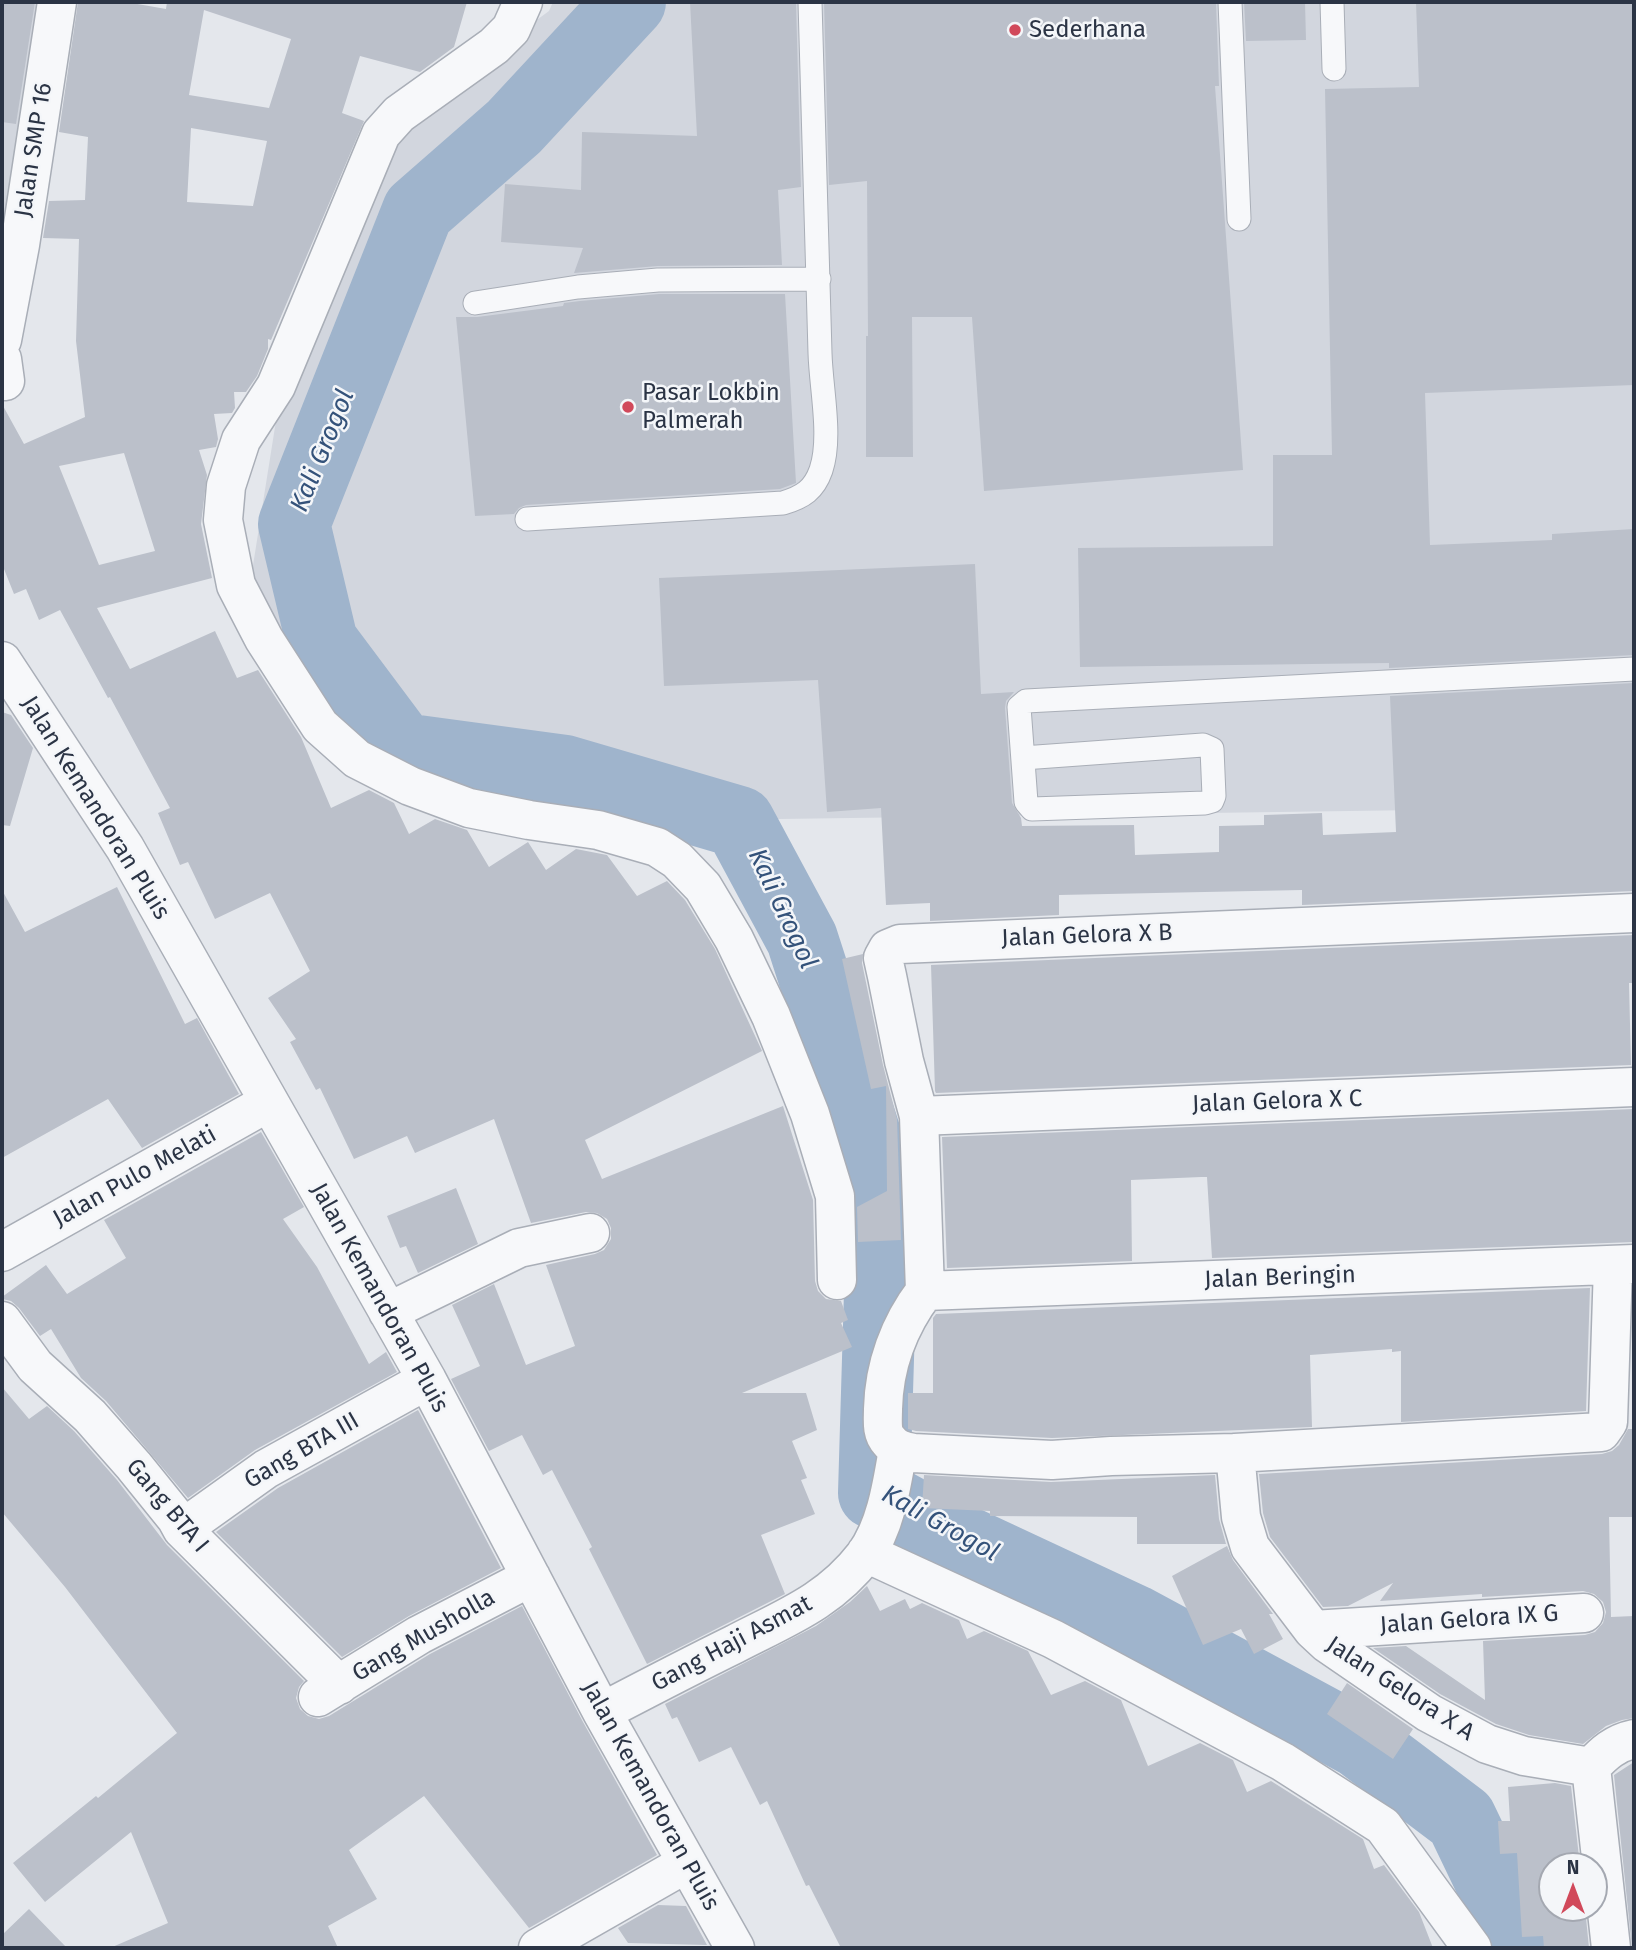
<!DOCTYPE html>
<html>
<head>
<meta charset="utf-8">
<style>
  body { margin:0 }
  #map { position:relative; width:1636px; height:1950px; overflow:hidden; background:#e4e7ec; font-family:"Fira Sans",sans-serif }
  canvas { display:block }
  .frame { position:absolute; inset:0; border:4px solid #2b3445; pointer-events:none }
  .north { position:absolute; left:1538px; top:1852px; width:70px; height:70px; box-sizing:border-box; background:#f4f6f9; border:2px solid #a4a8b1; border-radius:50%; rotate:0deg; font-size:19px; font-weight:700; line-height:28px; text-align:center; color:#2b3445 }
  .north::after { content:''; display:block; margin:auto; width:24px; height:32px; background:#d1495b; clip-path:polygon(50% 0,100% 100%,50% 72%,0 100%) }
</style>
</head>
<body>
<div id="map">
<canvas width="1636" height="1950"></canvas>
<div class="frame"></div>
<div class="north">N</div>
</div>
<script>
const c = document.querySelector('canvas').getContext('2d');
c.lineJoin = 'round';
function paint(path, color) { c.fillStyle = color; c.fill(path, 'evenodd'); }
function stroke(path, color, width, dash) { c.strokeStyle = color; c.lineWidth = width; c.lineCap = dash ? 'butt' : 'round'; c.setLineDash(dash || []); c.stroke(path); }
function drawText(font, color, halo, rows, align = 'center') {
  c.font = font + ' "Fira Sans",sans-serif'; c.lineWidth = 5; c.setLineDash([]); c.textBaseline = 'middle'; c.strokeStyle = halo; c.fillStyle = color; for (const [text, x, y, turn = 0] of rows) {
    c.save(); c.translate(x, y); c.rotate((+turn || 0) * Math.PI / 180); c.textAlign = isNaN(turn) ? turn : align; if (halo) c.strokeText(text, 0, 0); c.fillText(text, 0, 0); c.restore();
  }
}
const built = new Path2D(`
  M2,2H52L2,313Z
  M553,2H1634V807L708,820L405,757L247,603L282,383L391,127L549,11Z`);
const river = new Path2D(`
  M630,2L514,127L418,211L294,524L322,642L402,749L565,771L739,822L802,939L869,1147L881,1258L874,1493L953,1536L1133,1620L1359,1742L1461,1819L1523,1948`);
const building = new Path2D(`
  M2,2H35L16,124L2,122Z
  M78,2H126L166,9L167,2H467L454,47L420,72L360,56L342,113L364,121L271,340L268,339V349L257,376L246,392H234L235,408L232,413L214,414L218,439L216,447L199,450L207,475L201,524L212,578L97,608L130,669L215,631L237,678L258,670L301,737L331,808L369,790L394,803L409,834L435,819L467,830L489,867L528,842L546,870L576,849L607,855L637,896L667,881L685,900L715,949L762,1051L585,1140L602,1179L783,1106L813,1200L815,1281L818,1291L826,1299L841,1301L848,1320L841,1323L852,1347L742,1393H806L817,1430L792,1441L807,1478L801,1480L815,1514L761,1535L785,1594L647,1664L589,1549L592,1547L552,1470L543,1475L522,1435L489,1451L451,1379L480,1366L452,1305L494,1284L526,1365L575,1346L546,1265L595,1254L604,1250L611,1239V1228L607,1219L597,1213L586,1212L531,1223L494,1119L415,1153L407,1136L354,1159L320,1088L316,1090L290,1042L296,1039L268,998L310,971L270,893L215,919L188,862L180,865L158,813L170,808L110,697L108,698L60,610L39,620L26,589L14,594L2,564V404L24,444L85,417L76,341L79,239L43,238L49,201L85,200L88,137L59,132ZM204,10L291,39L269,108L189,95ZM191,128L267,141L253,206L187,202ZM124,453L155,551L99,565L59,466Z
  M690,2H796L801,187L778,190L782,265L658,266L574,273L583,248L501,242L505,184L581,190L582,132L697,136Z
  M824,2H1216L1219,86H1215L1243,470L984,491L972,317H912L913,457H866V336H868L867,181L829,185Z
  M1244,2H1305L1306,40L1246,41Z
  M1416,2H1634V385L1425,393L1430,545L1552,540V534L1634,529V655L1389,668V663L1080,667L1078,548L1273,546V455H1332L1325,89L1419,87Z
  M659,294H785L796,483L780,489L526,505L519,508L514,514L475,516L456,317H477L563,306L564,303L580,301Z
  M975,564L981,694L1014,692L1006,701L1005,708L1012,803L1021,818L1022,826L1134,825L1135,855L1219,852V826L1264,825V815L1322,813L1323,835L1396,832L1390,696L1634,683V891L1302,905V890L1059,895V915L930,921V903L886,905L881,808L827,812L818,680L664,686L659,578Z
  M2,712L11,715L33,748L10,826L2,825Z
  M117,887L185,1024L197,1018L239,1094L142,1148L108,1099L2,1158V890L25,932Z
  M1634,935V983H1629L1631,1065L936,1093L935,1091L931,965Z
  M863,954L862,963L883,1065L897,1119L901,1240L858,1242L857,1207L887,1191L886,1086L871,1089L842,959Z
  M1634,1109V1242L1212,1258L1207,1177H1201L1131,1180L1132,1261L947,1268L942,1137Z
  M261,1132L304,1207L283,1219L317,1267L369,1364L386,1352L397,1372L255,1450L188,1498L106,1401L81,1378L51,1329L40,1336L19,1308L11,1301L2,1299V1297L46,1265L67,1294L126,1258L104,1220Z
  M456,1188L478,1244L418,1273L406,1246L400,1248L387,1216Z
  M1590,1288L1586,1411L1401,1422V1351L1392,1352V1349L1310,1355L1312,1427L1052,1438L916,1431L908,1429V1393H933V1318L936,1314Z
  M2,1387L29,1419L47,1406L74,1431L117,1480L167,1545L304,1681L299,1687L296,1698L300,1709L308,1716L319,1719L329,1716L430,1654L522,1606L583,1722L657,1855L529,1928L424,1796L349,1850L377,1899L328,1926L338,1948H110L168,1923L131,1832L45,1902L13,1863L96,1796L98,1798L177,1733L65,1587L2,1512Z
  M418,1410L501,1568L409,1616L342,1657L216,1532L278,1488Z
  M1628,1429H1634V1517H1609L1611,1617L1634,1616V1718L1622,1720L1606,1726L1583,1744L1529,1735L1496,1724L1440,1694L1373,1648L1406,1646L1485,1700L1483,1641L1585,1635L1595,1632L1603,1623L1606,1612L1603,1602L1594,1594L1583,1591L1482,1597V1594L1380,1601L1393,1583L1348,1606L1323,1607L1270,1537L1263,1513L1259,1474L1602,1454L1612,1451L1619,1445Z
  M924,1475L1051,1482L1215,1475L1219,1519L1226,1544H1137V1517L990,1516V1511L922,1508Z
  M1227,1546L1233,1560L1273,1614H1269L1283,1639L1254,1654L1241,1629L1203,1645L1172,1576Z
  M867,1586L880,1611L905,1599L910,1609L922,1603L959,1620L967,1639L984,1631L1028,1651L1051,1695L1085,1681L1121,1700L1148,1766L1200,1743L1233,1760L1247,1792L1271,1781L1363,1839L1374,1869L1384,1865L1419,1912L1433,1948H841L809,1885L806,1886L767,1801L760,1805L731,1747L699,1762L677,1717L672,1719L665,1704L816,1626L850,1602Z
  M1347,1683L1413,1729L1393,1759L1327,1714Z
  M1634,1762V1948H1632L1614,1775Z
  M1555,1783L1571,1786L1580,1866H1552V1908H1585L1589,1948H1544L1543,1936L1522,1937L1517,1853L1500,1854L1498,1821H1510L1508,1787Z
  M658,1905L686,1906L707,1945L628,1943L618,1928Z
  M29,1909L67,1948H2V1935Z`);
const service = new Path2D(`
  M1230,2L1239,219
  M1332,2L1334,69
  M475,303L578,287L658,280L819,279
  M527,519L783,503C803,497 814,490 821,470C832,437 821,389 820,353C816,236 813,119 810,2
  M1023,758L1203,745L1212,749L1214,796L1212,801L1205,803L1032,809L1026,802L1019,707L1026,701L1634,669`);
const minor = new Path2D(`
  M523,2L511,29L494,46L399,114L381,134L276,386L241,440L226,486L223,520L236,585L264,639L320,726L357,759L410,786L469,808L529,820L598,830L657,847L677,860L703,887L734,939L771,1016L810,1114L835,1196L837,1280
  M2,340L20,245L57,2
  M2,359L5,381
  M2,661L125,848L427,1380L602,1712L735,1948
  M919,1116L1634,1087
  M2,1252L269,1102
  M925,1291L919,1116L904,1061L887,976L883,958L888,949L900,944L1634,913
  M925,1291C899,1325 884,1366 883,1409C883,1420 881,1433 889,1441C895,1449 903,1451 913,1453L1052,1460L1111,1456L1235,1453L1601,1432L1608,1422L1613,1265
  M925,1291L1634,1264
  M388,1312L519,1248L590,1233
  M2,1321L35,1366L90,1416L134,1466L176,1518L182,1529L339,1685
  M1235,1453L1241,1517L1250,1547L1313,1630L1327,1643L1429,1713L1487,1744L1524,1756L1591,1767C1604,1753 1615,1743 1634,1739
  M182,1529L266,1469L427,1380
  M866,1553L1053,1639L1283,1762L1383,1826L1472,1948
  M1313,1630L1584,1613
  M318,1697L419,1635L531,1577
  M602,1712C646,1689 690,1666 735,1644C785,1618 829,1602 865,1555C886,1526 892,1484 898,1449
  M1591,1767L1611,1948
  M538,1948L687,1863`);
const markers = [
  [1015,30,7,"#d1495b"],
  [628,407,7,"#d1495b"]
];
const poiNames = [
  ["Sederhana",1029,30],
  ["Pasar Lokbin",642,393],
  ["Palmerah",642,421]
];
const streetNames = [
  ["Jalan SMP 16",34,150,-81],
  ["Jalan Kemandoran Pluis",95,808,58],
  ["Jalan Gelora X B",1087,936,-2],
  ["Jalan Gelora X C",1277,1102,-2],
  ["Jalan Pulo Melati",135,1177,-29],
  ["Jalan Beringin",1280,1278,-2],
  ["Jalan Kemandoran Pluis",379,1298,61],
  ["Gang BTA III",302,1451,-30],
  ["Gang BTA I",167,1506,50],
  ["Jalan Gelora IX G",1469,1620,-4],
  ["Gang Musholla",424,1636,-30],
  ["Gang Haji Asmat",732,1644,-28],
  ["Jalan Gelora X A",1400,1689,33],
  ["Jalan Kemandoran Pluis",650,1796,61]
];
const waterNames = [
  ["Kali Grogol",323,451,-68],
  ["Kali Grogol",782,909,65],
  ["Kali Grogol",940,1524,29]
];
paint(built, '#d2d6de');
stroke(river, '#9fb4cc', 72);
paint(building, '#bbc0ca');
stroke(service, '#a9aeb7', 25);
stroke(minor, '#a9aeb7', 41);
stroke(service, '#f7f8fa', 23);
stroke(minor, '#f7f8fa', 38);
for (const [x, y, r, color] of markers) { const dot = new Path2D(); dot.arc(x, y, r, 0, 2 * Math.PI); c.fillStyle = color; c.fill(dot); stroke(dot, '#f4f6f9', 2.5); }
drawText('24px', '#2b3445', '#f4f6f9', poiNames, 'left');
drawText('24px', '#2b3445', '#f4f6f9', streetNames);
drawText('italic 26px', '#34527a', '#f4f6f9', waterNames);
</script>
</body>
</html>
